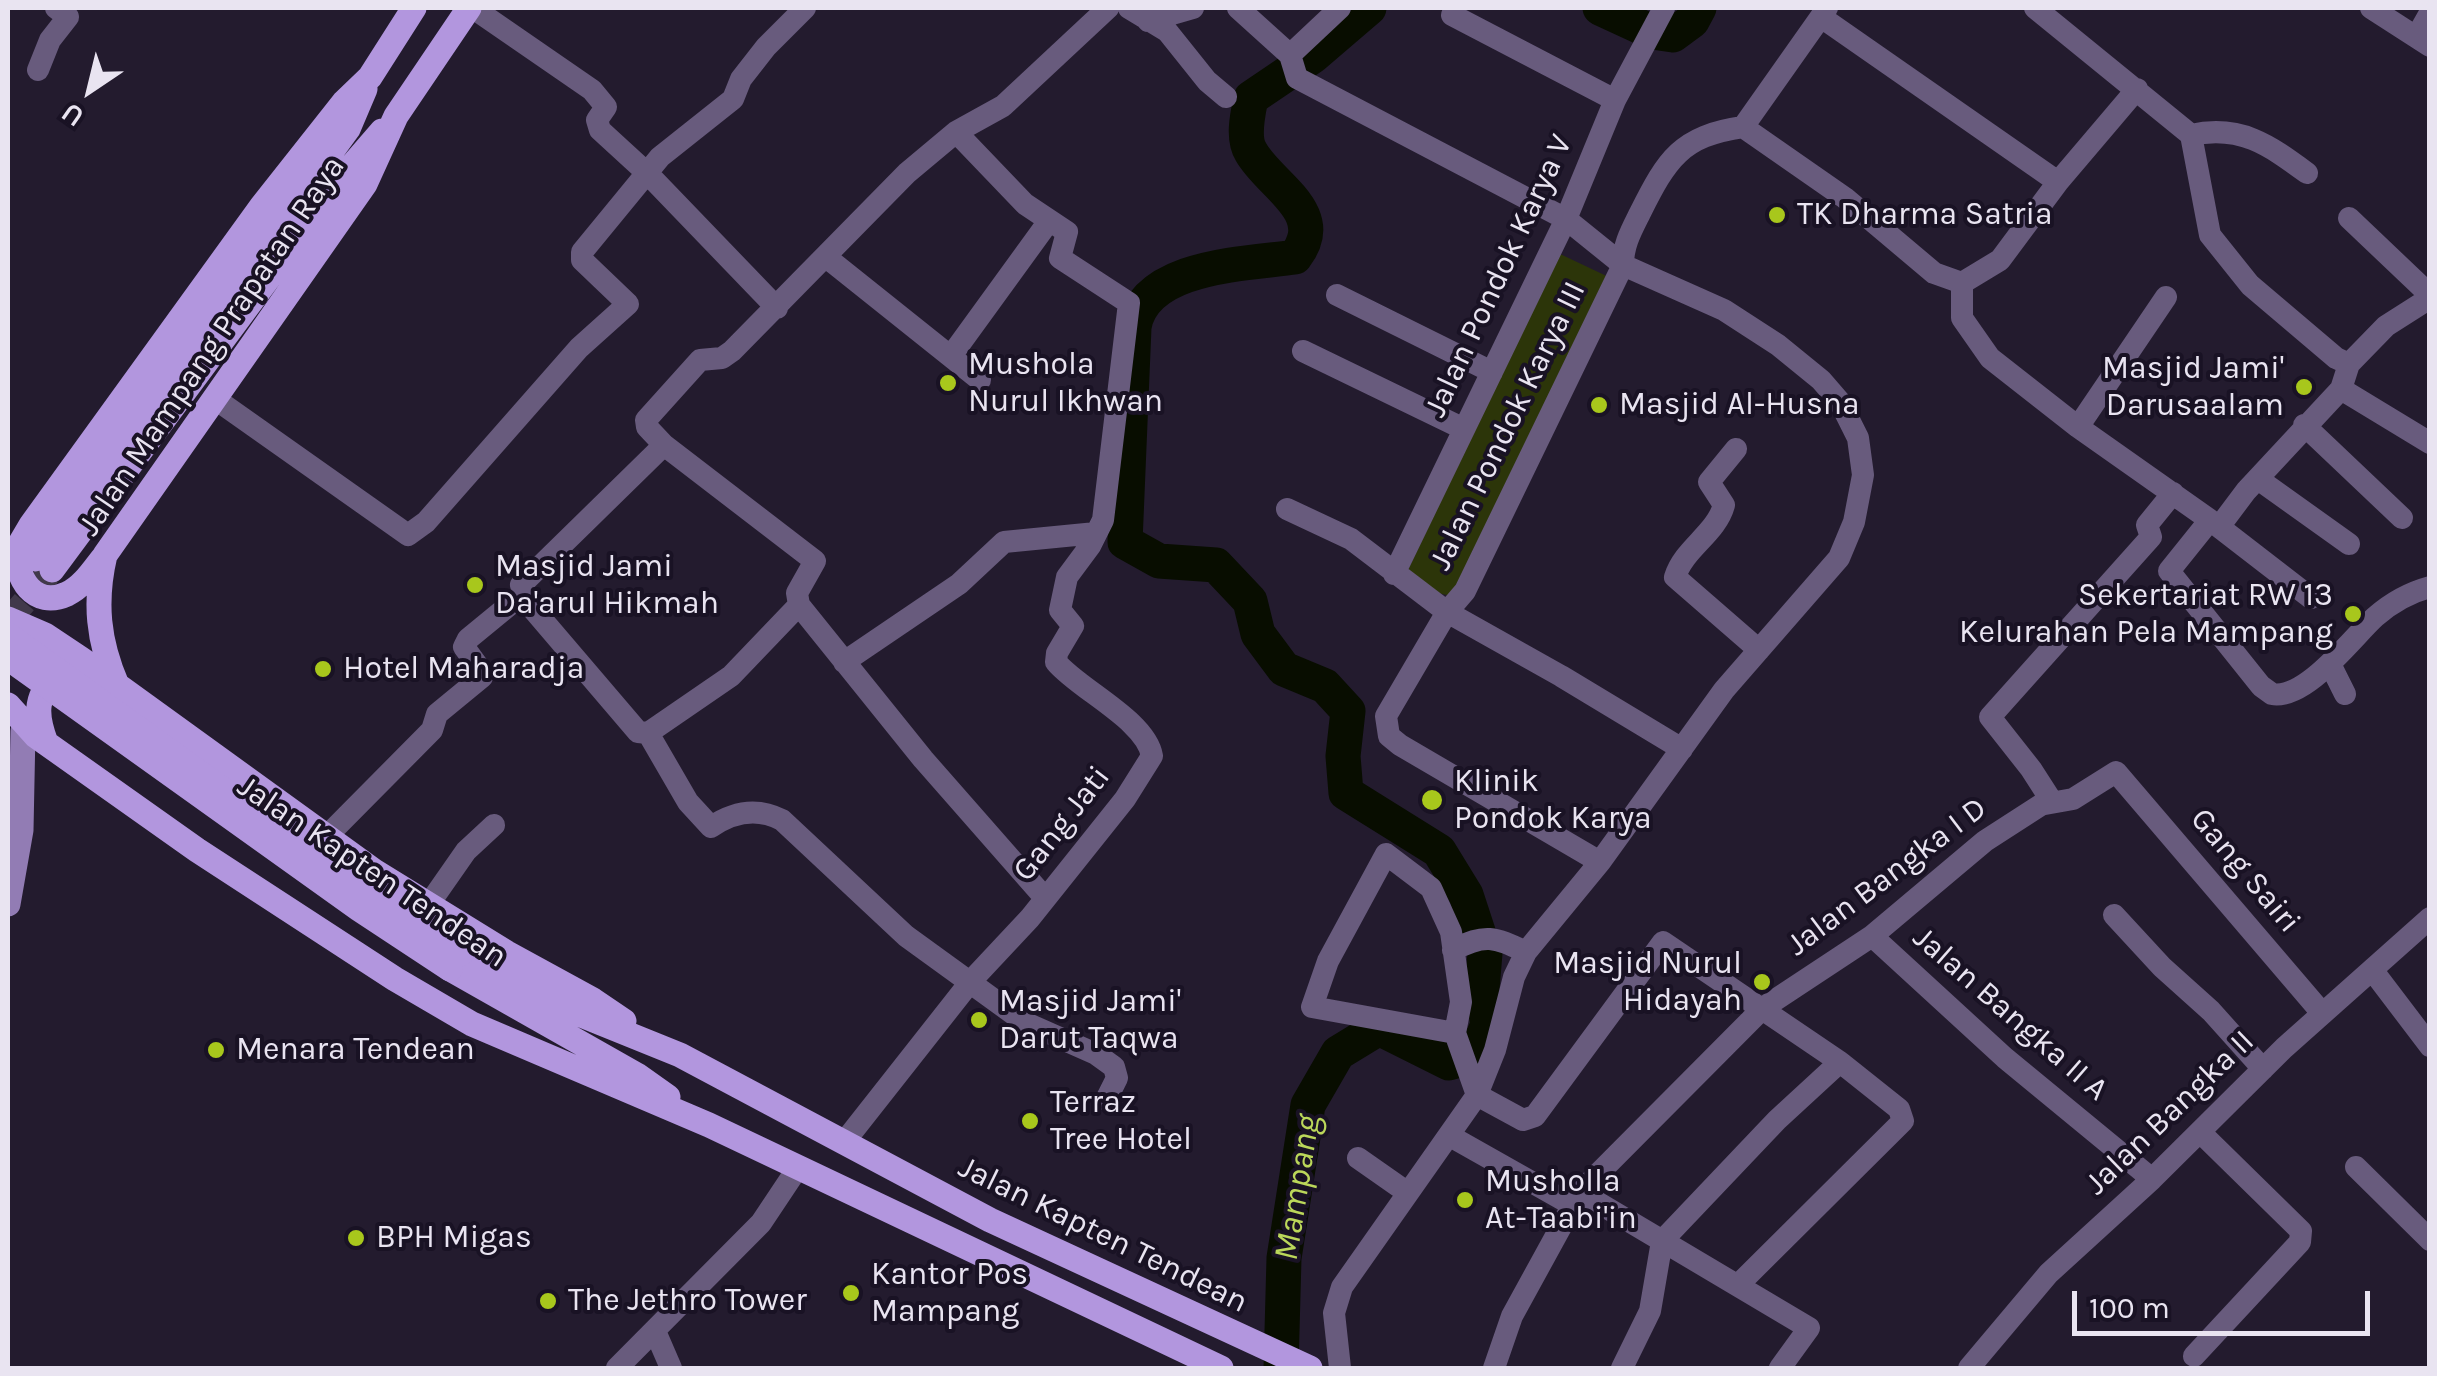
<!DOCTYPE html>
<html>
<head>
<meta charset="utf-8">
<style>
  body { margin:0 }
  #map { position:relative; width:2437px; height:1376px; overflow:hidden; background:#231b2e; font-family:Karla,sans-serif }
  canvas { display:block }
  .frame { position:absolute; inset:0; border:10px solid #e9e4f1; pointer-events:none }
  .north { position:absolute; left:40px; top:40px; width:100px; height:100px; -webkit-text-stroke:8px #191224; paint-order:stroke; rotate:215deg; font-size:28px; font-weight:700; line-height:40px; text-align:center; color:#e9e4f1 }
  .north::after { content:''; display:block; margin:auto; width:35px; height:45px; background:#e9e4f1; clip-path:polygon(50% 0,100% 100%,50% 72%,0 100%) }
  .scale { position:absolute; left:2072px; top:1291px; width:298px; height:45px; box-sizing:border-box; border:5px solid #e9e4f1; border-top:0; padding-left:12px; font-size:30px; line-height:35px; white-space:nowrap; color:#e9e4f1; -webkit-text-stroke:8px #191224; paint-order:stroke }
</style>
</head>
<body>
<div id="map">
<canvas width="2437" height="1376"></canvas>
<div class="frame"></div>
<div class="north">U</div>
<div class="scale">100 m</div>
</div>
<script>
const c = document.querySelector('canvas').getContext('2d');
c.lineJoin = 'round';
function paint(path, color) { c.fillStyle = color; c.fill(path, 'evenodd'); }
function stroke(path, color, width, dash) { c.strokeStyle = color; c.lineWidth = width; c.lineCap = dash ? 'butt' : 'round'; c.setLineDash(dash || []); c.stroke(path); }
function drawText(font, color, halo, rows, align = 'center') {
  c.font = font + ' Karla,sans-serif'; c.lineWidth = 8; c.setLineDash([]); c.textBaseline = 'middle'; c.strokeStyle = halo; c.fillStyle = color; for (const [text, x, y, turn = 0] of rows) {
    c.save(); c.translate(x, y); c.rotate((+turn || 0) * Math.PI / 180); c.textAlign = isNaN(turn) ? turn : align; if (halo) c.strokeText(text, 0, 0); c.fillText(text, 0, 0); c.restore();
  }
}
const green = new Path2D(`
  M1558,253L1615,280L1457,597L1428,591L1407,572Z`);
const river = new Path2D(`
  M1600,8L1652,32L1673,35L1692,21L1699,8
  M1281,1368L1284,1258L1308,1105L1338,1053L1379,1028L1449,1063L1474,1056L1488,1025L1482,989L1485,953L1466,895L1439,851L1346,793L1343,756L1348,711L1325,686L1284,669L1258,634L1250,601L1216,565L1159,561L1125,542L1134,327C1144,265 1246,264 1295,257C1330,212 1270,186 1251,152C1242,138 1248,113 1251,98L1313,56L1369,8`);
const primaryTunnel = new Path2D(`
  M8,621L52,570`);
const street = new Path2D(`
  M473,8L592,90L606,107L597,120L600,130L648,174L777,308
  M1129,8L1167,31L1207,81L1226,97
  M1238,8L1290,55
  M1340,8L1290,55L1297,78L1566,219L1623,265L1724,310L1778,345L1821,380L1840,402L1858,438L1863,475L1854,522L1839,558L1724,690L1600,862L1526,952L1514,977L1495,1050L1477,1095L1342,1287L1334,1313L1340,1368
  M2035,8L2191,135L2210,235L2250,285L2336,358L2349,364L2386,326L2430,298
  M2371,8L2430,46
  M1452,15L1615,100
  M1821,17L2058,182
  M1148,21L1193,8
  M2417,36L2430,13
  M38,70L50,40L68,17L56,8
  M1743,127L1845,198L1934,273L1962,283
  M2191,135C2240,124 2269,145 2307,173
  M2349,218L2430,295
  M826,257L980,380
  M1962,283V318L1990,358L2078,427L2210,520L2311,598
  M1962,283L2000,260L2058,182L2137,89
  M1337,295L1492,372
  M1303,351L1464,429
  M951,356L1049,221
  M2341,389L2430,443
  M214,398L408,535L426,522L579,348L628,304L582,260V252L660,157L733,99L741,79L766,47L805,8
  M2304,425L2402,518
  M2078,427L2166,297
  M664,445L521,585L527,602L638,732L648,733L688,802L711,827C733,812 757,807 782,820L906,936L1026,1023L1096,1054L1114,1067L1117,1078L1106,1100
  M1736,449L1709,482L1724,505C1716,534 1684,548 1675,577L1759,650
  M2258,479L2349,544
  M1287,509L1351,539L1447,612L1561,676L1682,749
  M2210,520L2169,571L2261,686L2272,694C2306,700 2352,638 2375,617C2392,602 2408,593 2430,587
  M2219,527L2246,491L2341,389L2349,364
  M1394,574L1566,219L1615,100L1664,8
  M844,662L959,584L1004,542L1096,533
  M2330,664L2345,694
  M648,733L731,676L799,605
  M2045,804L2073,799L2116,772L2322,1013
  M327,836L432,730L437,714L482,677L483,673L464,647L468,639L524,593
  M1600,862L1400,745L1389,736L1386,716L1447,612L1465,591L1623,265C1623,245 1631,231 1640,213C1667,159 1681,136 1743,127L1827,8
  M1045,898L923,759L799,605L797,593L815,561L664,445L647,427L646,420L700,360L722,358L732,351L907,173L956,132L1003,106L1108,8
  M429,904L466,851L494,825
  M2114,915L2162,967L2211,1011L2263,1069
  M1872,936L2005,1058L2152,1179
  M1453,950C1486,933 1494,937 1526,952
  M2373,971L2430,1046
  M1455,1033L1312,1007L1328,961L1386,854L1431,888L1451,932L1461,1002L1455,1033L1477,1095L1523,1120L1535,1116L1663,942L1840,1062L1777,1120L1662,1241L1650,1311L1622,1368
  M1450,1136L1574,1206
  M845,1141L971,981L1030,918L1125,799L1152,756C1146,720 1078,689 1056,662L1057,653L1073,626L1060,610L1067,577L1090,546L1103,520L1129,303L1060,258L1067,232L1025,204L956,132
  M1358,1158L1408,1193
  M2356,1167L2430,1240
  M1580,1192L1809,1328L1780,1368
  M1738,1285L1903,1121L1899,1109L1840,1062
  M655,1331L671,1368
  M2194,1356L2300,1242L2301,1231L2200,1132
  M617,1368L761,1223L797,1169
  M1494,1368L1512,1316L1580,1192L1763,1008L1872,936L1985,841L2047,801L2049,797L2031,769L1990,717L2151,537L2147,525L2173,493
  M1969,1368L2049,1273L2152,1179L2284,1048L2430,918`);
const secondary = new Path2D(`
  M8,904L21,830L23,731`);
const primary = new Path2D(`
  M17,549C15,578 34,609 67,594C82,587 92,572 102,559
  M35,559L348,129L365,89
  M8,564L31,525L261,207L344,102L370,77L414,8
  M52,570L350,168L382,131
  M8,619L45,635L81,659L374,871L507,953L593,1000L624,1021
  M117,685C98,641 94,602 105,555L365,184L396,116L469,8
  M8,705L36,736L197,850L395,979L472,1024L709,1125L1221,1368
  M46,743C35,714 34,693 61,674
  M462,953L581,1015L680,1055L990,1220L1310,1368
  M450,969L637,1075L668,1097`);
const primaryBridge = new Path2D(`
  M8,635L368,894L462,953
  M8,658L359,909L450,969`);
const markers = [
  [1777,215,10,"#a8c71c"],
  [948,383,10,"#a8c71c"],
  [2304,387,10,"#a8c71c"],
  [1599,405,10,"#a8c71c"],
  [475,585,10,"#a8c71c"],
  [2353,614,10,"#a8c71c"],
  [323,669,10,"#a8c71c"],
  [1432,800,12,"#a8c71c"],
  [1762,982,10,"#a8c71c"],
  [979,1020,10,"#a8c71c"],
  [216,1050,10,"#a8c71c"],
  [1030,1121,10,"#a8c71c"],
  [1465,1200,10,"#a8c71c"],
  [356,1238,10,"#a8c71c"],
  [851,1293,10,"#a8c71c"],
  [548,1301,10,"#a8c71c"]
];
const poiNames = [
  ["TK Dharma Satria",1797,215],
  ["Mushola",968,365],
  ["Nurul Ikhwan",968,402],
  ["Masjid Jami'",2284,369,"right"],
  ["Darusaalam",2284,406,"right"],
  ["Masjid Al-Husna",1619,405],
  ["Masjid Jami",495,567],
  ["Da'arul Hikmah",495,604],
  ["Sekertariat RW 13",2333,596,"right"],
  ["Kelurahan Pela Mampang",2333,633,"right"],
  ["Hotel Maharadja",343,669],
  ["Klinik",1454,782],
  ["Pondok Karya",1454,819],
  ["Masjid Nurul",1742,964,"right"],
  ["Hidayah",1742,1001,"right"],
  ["Masjid Jami'",999,1002],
  ["Darut Taqwa",999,1039],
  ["Menara Tendean",236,1050],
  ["Terraz",1050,1103],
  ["Tree Hotel",1050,1140],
  ["Musholla",1485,1182],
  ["At-Taabi'in",1485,1219],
  ["BPH Migas",376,1238],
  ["Kantor Pos",871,1275],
  ["Mampang",871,1312],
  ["The Jethro Tower",568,1301]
];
const streetNames = [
  ["Jalan Pondok Karya V",1499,276,-65],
  ["Jalan Mampang Prapatan Raya",212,346,-56],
  ["Jalan Pondok Karya III",1508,426,-64],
  ["Gang Jati",1062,824,-52],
  ["Gang Sairi",2245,871,50],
  ["Jalan Kapten Tendean",372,872,34],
  ["Jalan Bangka I D",1887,877,-37],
  ["Jalan Bangka II A",2010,1014,41],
  ["Jalan Bangka II",2170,1113,-44],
  ["Jalan Kapten Tendean",1103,1235,26]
];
const waterNames = [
  ["Mampang",1298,1188,-81]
];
paint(green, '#2c3509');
stroke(river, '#080d00', 35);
stroke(primaryTunnel, '#41394b', 25, [25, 12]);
stroke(street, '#685b7d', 22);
stroke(secondary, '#927cb4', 25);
stroke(primary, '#b296de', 25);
stroke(primaryBridge, '#b296de', 25);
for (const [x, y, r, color] of markers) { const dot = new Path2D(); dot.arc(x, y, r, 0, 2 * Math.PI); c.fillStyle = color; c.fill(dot); stroke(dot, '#191224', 4); }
drawText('32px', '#e9e4f1', '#191224', poiNames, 'left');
drawText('32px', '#e9e4f1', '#191224', streetNames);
drawText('italic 35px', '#bbd75a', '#191224', waterNames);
</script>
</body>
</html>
